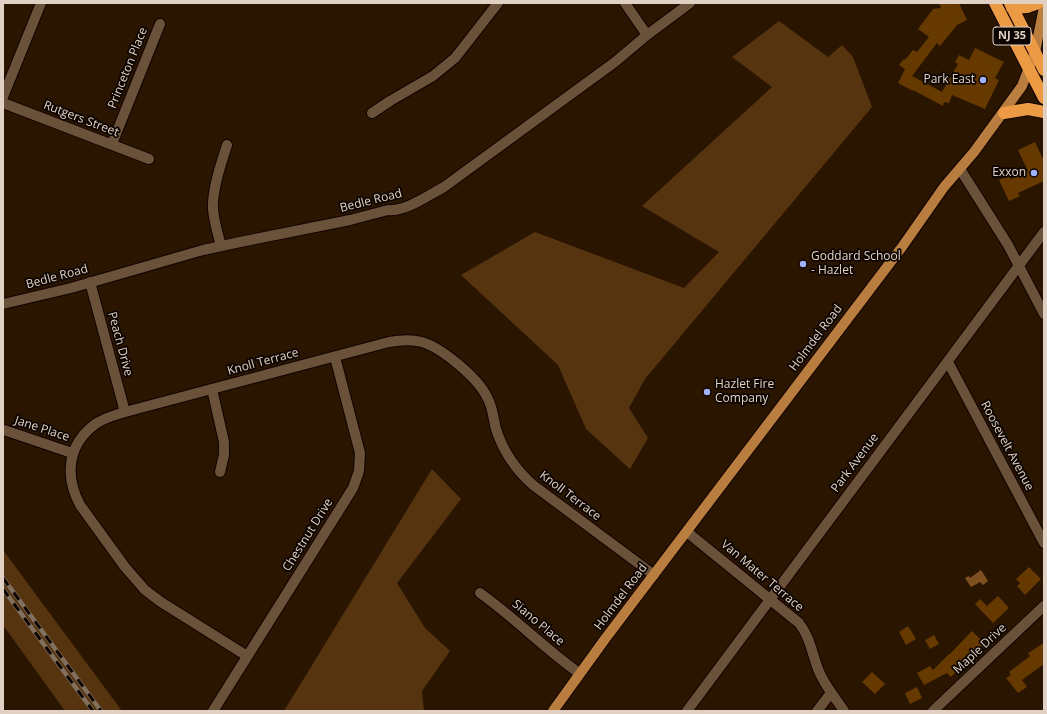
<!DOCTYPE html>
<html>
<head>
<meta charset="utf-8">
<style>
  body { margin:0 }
  #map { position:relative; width:1047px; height:714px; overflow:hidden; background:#2a1501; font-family:"Open Sans",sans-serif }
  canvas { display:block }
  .frame { position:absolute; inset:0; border:4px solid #e0d1c4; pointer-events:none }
</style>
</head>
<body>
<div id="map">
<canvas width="1047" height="714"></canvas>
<div class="frame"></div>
</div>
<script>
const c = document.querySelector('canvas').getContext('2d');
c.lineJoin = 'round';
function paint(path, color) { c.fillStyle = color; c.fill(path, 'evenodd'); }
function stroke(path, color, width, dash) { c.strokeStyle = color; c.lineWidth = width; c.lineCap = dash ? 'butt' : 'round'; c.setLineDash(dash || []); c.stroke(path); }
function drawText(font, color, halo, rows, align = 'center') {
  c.font = font + ' "Open Sans",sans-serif'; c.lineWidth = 3.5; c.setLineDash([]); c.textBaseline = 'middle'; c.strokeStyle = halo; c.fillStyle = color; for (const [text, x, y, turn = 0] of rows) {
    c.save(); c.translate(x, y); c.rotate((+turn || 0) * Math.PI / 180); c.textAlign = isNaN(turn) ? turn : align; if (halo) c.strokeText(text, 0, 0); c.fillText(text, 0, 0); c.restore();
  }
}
const green = new Path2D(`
  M779,21L828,57L842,45L853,57L872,107L645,379L629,408L648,438L630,469L586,429L558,365L461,275L535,232L684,288L719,252L642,206L772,87L732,57Z
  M432,469L461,499L397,583L425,628L450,651L422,691L424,711H284Z
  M3,550L122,711H65L3,625Z`);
const water = new Path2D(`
  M981,570L988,581L983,585L980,582L971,587L965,578L969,576L970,578Z`);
const building = new Path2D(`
  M939,3H959L967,20L957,25L940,46L937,43L912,76L942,92L958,64L955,62L959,55L969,60L975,48L1004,62L995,78L999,80L985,109L952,95L949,103L944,102L943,106L913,90V91L898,83L905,69L899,65L904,59L905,60L913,50L917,52L929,37L918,29L933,9L941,8Z
  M1035,142L1044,161V181L1018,193L1020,196L1009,201L999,180L1009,175L1011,179L1028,171L1018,150Z
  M1029,567L1041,579L1025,595L1017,586L1020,583L1016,579Z
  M998,596L1009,608L993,623L975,604L980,599L987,606Z
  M908,626L916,639L906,645L899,632Z
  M972,631L984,643L951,677L947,673L924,685L917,673L930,666L933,670L949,654V655Z
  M934,635L939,644L930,649L925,640Z
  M1044,643V664L1022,680L1027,687L1018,693L1006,678L1011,675L1009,672L1030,656L1028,653Z
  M872,672L885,684L875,694L862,682Z
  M917,687L922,698L910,704L905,693Z`);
const minor = new Path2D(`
  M625,3L647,35
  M3,97L41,3
  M3,103L149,159
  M372,113L390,101L433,76L455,58L498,3
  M112,144L160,24
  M960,169L1008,245L1044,314
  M221,246C218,234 214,222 213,209C212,190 221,164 227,145
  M90,282L125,412
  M3,304L71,288L203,250L240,242L350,220L388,210C405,212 429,195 444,187L615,62L647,35L690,3
  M948,362L1044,543
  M212,389L224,442V455L220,472
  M4,430L72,453
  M687,532L799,623C810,637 812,653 818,669C824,685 835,697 844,711
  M480,593C515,618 545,649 579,673
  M247,656L161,602L145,590L125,567L80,505C65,477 67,446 94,425C103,418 115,415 125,412L389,342C400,340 411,339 422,342C442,348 478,378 487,397C493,407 493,418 496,429C503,451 516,470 533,485L654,575
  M213,711L353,488L359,471L360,453L335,357
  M687,711L1044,232
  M817,711L831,693
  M933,711L1044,606`);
const major = new Path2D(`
  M553,711L605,639L902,247L944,187L974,152L1022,86L1035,52L1044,7`);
const highway = new Path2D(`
  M995,3L1044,98
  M1010,3L1044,70
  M1012,8L1027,7L1038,3
  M1004,113L1028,109L1044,112`);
const rail = new Path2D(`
  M3,578L101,711
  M3,589L93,711`);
const markers = [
  [983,80,4,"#a2b2fd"],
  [1034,173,4,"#a2b2fd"],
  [803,264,4,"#a2b2fd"],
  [707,392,4,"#a2b2fd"]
];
const shields = [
  [1012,36,38]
];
const shieldNames = [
  ["NJ 35",1012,36]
];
const streetNames = [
  ["Princeton Place",128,68,-68],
  ["Rutgers Street",81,119,21],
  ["Bedle Road",371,201,-14],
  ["Bedle Road",57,277,-15],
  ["Holmdel Road",816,338,-53],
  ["Peach Drive",120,344,75],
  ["Knoll Terrace",263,362,-15],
  ["Jane Place",42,429,18],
  ["Roosevelt Avenue",1007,446,62],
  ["Park Avenue",855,463,-53],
  ["Knoll Terrace",570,496,37],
  ["Chestnut Drive",308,535,-58],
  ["Van Mater Terrace",762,576,40],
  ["Holmdel Road",621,597,-53],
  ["Siano Place",538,623,40],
  ["Maple Drive",980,649,-43]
];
const poiNames = [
  ["Park East",975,80],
  ["Exxon",1026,173],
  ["Goddard School",811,257,"left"],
  ["- Hazlet",811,271,"left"],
  ["Hazlet Fire",715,385,"left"],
  ["Company",715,399,"left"]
];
paint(green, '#563410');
paint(water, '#7e501f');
paint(building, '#653900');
stroke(minor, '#120200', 12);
stroke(major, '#120200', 12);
stroke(highway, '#120200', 14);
stroke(minor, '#6a513a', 10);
stroke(major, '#b87d3f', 10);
stroke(highway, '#ec9a43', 12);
stroke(rail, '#82705f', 4.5);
stroke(rail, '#0c0401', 3, [9]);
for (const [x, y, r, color] of markers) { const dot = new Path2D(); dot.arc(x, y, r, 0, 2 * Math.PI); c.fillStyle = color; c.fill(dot); stroke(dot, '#0c0401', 1.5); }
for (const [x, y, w] of shields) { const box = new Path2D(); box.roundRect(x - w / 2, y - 9, w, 18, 3); c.fillStyle = '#0c0401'; c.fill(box); stroke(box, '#e0d1c4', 1); }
drawText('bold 11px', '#e0d1c4', null, shieldNames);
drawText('12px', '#e0d1c4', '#0c0401', streetNames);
drawText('12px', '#e0d1c4', '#0c0401', poiNames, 'right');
</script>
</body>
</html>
